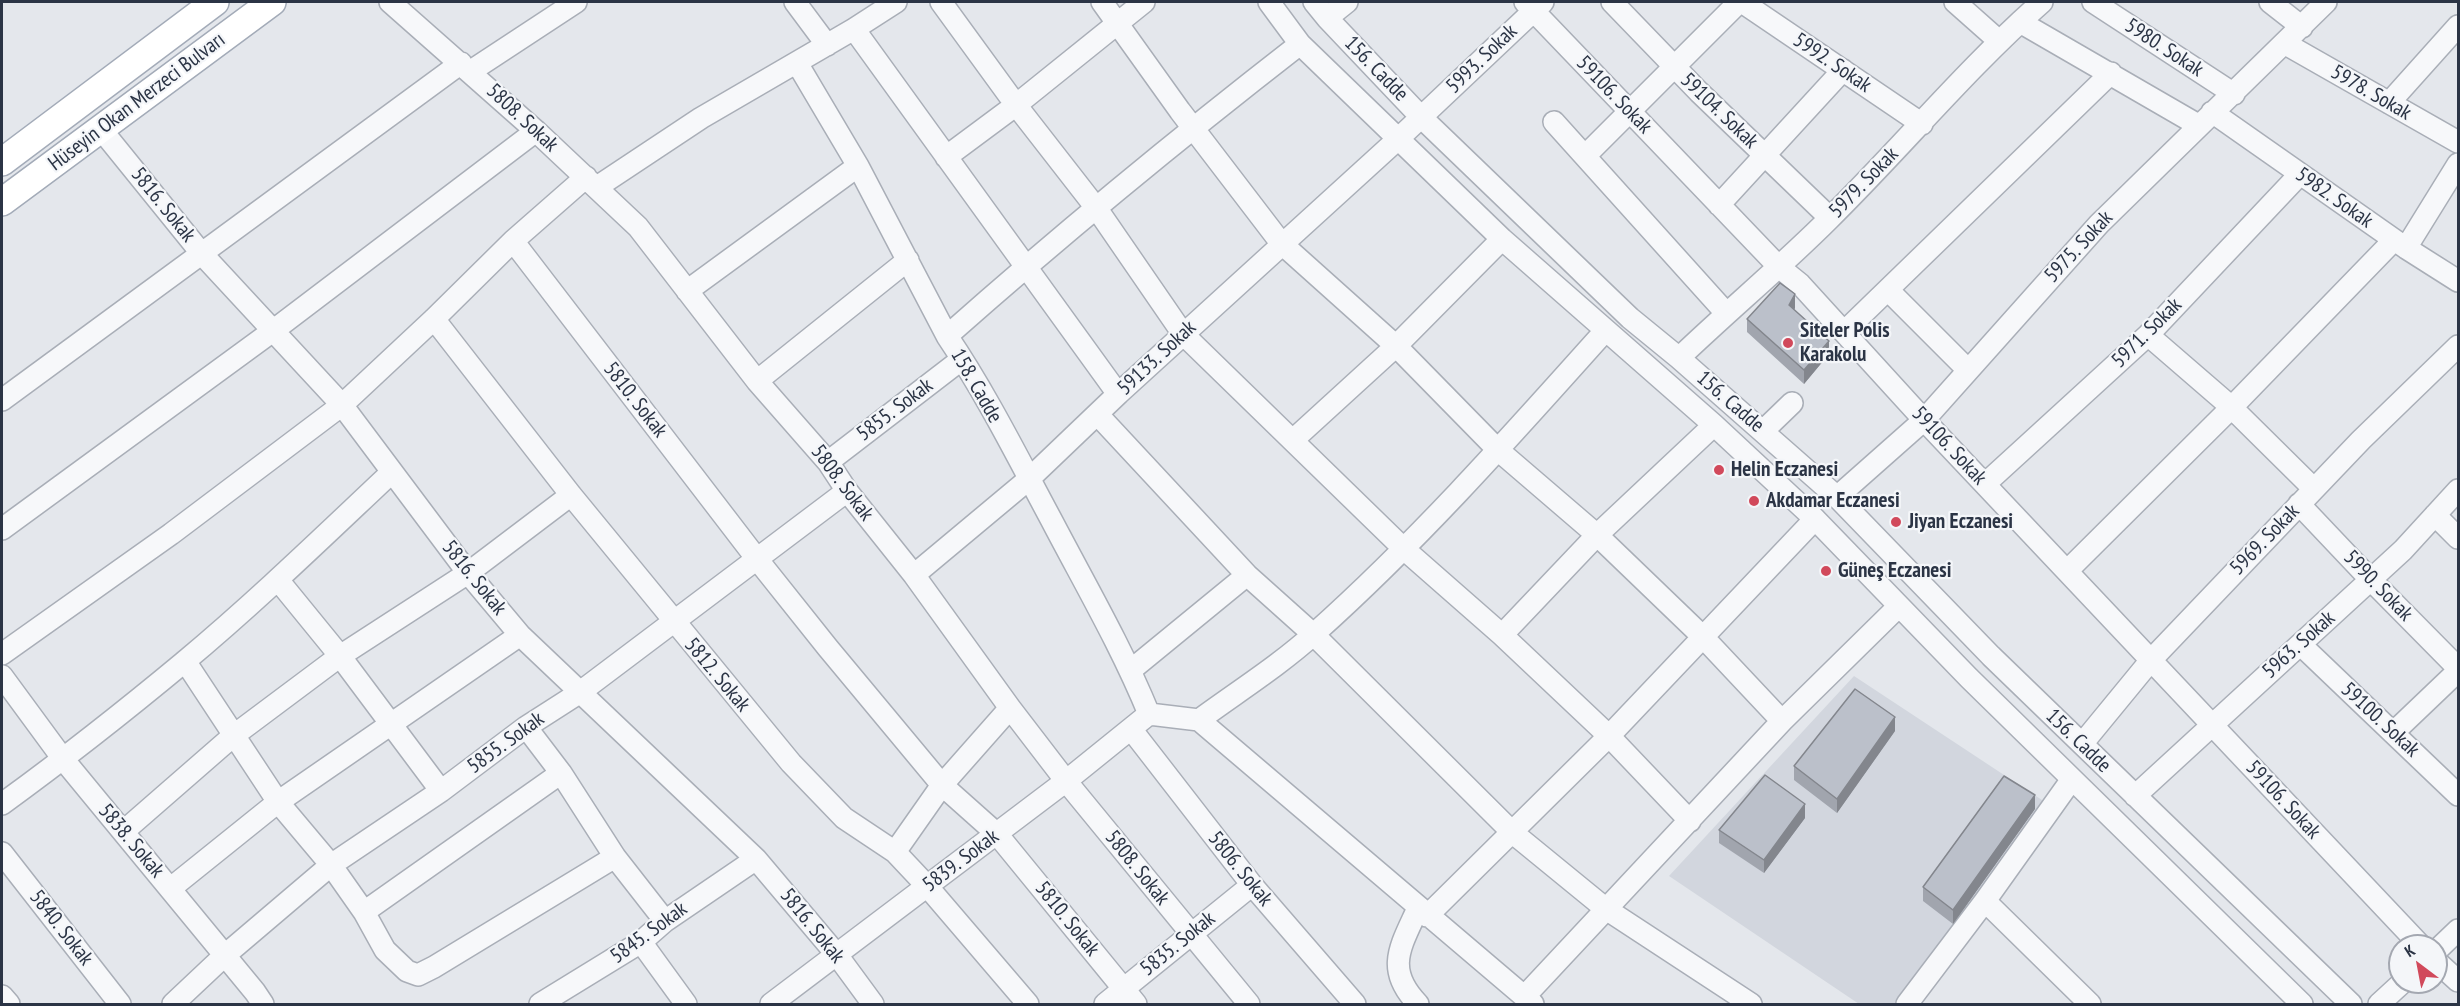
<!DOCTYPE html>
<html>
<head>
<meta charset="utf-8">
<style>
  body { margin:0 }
  #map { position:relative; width:2460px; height:1006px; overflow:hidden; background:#e4e7ec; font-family:"PT Sans Narrow",sans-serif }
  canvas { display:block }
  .frame { position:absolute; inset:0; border:3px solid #2b3445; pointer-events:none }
  .north { position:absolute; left:2388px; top:934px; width:60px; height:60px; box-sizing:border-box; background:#f4f6f9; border:2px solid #a4a8b1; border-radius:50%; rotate:328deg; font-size:16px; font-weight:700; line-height:24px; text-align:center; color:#2b3445 }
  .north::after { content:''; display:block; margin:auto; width:21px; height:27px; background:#d1495b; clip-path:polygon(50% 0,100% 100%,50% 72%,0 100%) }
</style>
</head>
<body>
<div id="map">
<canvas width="2460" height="1006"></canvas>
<div class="frame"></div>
<div class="north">K</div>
</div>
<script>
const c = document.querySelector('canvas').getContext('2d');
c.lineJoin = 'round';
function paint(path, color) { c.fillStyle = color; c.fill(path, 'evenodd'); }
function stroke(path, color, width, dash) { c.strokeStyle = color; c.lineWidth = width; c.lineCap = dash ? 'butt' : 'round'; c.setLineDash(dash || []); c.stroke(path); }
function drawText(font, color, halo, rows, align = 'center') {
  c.font = font + ' "PT Sans Narrow",sans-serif'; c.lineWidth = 4.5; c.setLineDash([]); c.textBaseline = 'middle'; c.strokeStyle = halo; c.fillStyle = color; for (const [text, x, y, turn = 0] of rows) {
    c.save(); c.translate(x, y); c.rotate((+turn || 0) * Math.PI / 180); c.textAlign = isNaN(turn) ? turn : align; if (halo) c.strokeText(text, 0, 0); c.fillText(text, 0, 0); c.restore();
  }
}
const built = new Path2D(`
  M1854,676L2045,802L1901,1004H1859L1669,876Z`);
const minor = new Path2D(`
  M390,2L536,131L638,227L757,381L828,462L847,491L914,575L1010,708L1066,781L1249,1004
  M795,2L827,45
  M941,2L1016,105L1097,209L1183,334L1404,549L1502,635L1609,736L1690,821
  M1102,2L1180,111L1281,243L1396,346L1498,450L1597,535L1702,636L1782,721
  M1269,2L1300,44L1502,239L1714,425L1815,519L1969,678L2302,1004
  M1314,2L1327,18L1421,117L1630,318L1679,358L1837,497L1991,656L2351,1004
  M1525,2L1779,267L1800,284L1924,420L2421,946
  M1612,2L1699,92L1830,218
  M1742,2L1922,124
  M1955,2L1999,41
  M2093,2L2234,94
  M2270,2L2302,27
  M1327,18L1347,2
  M2020,22L2198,125
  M854,29L1118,394
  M2284,43L2458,142
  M797,63L858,166L947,336C987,395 1019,460 1053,523C1086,586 1122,648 1149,714
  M471,71L576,2
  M2389,103L2458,26
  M2212,112L2406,248L2458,281
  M1554,122L1726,313
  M100,128L202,254L342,405L468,573L520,635L756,859L837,955L873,1004
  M1585,156L1739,2
  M946,157L1016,105L1144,2
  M597,187L701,118L854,29L896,2
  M1719,205L1843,70
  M513,241L757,559L828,648L942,785L997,834L1136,1004
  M2406,248L2458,164
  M1888,290L1968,370
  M687,291L858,166
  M434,319L571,495L791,763L844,818L895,852L927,886L1028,1004
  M1844,332L2111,73
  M2148,335L2229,405L2314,489
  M947,336C1061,235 1179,138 1300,44
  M1679,358C1728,311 1781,267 1829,219C1901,148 1966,69 2042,2
  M757,381L908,260
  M2,400L461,63
  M1098,415L1247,575L1314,635L1513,833L1606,909L1751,1004
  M1763,431L1792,403
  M1293,440L1396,346L1502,239
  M828,462L962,359
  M1985,484L2148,335L2300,174
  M1837,497L1924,420L2099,224L2326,2
  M2299,504L2371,580L2458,668
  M2435,515L2458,538
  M2,529L274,330L536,131
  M2067,571L2232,407L2394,240
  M914,575L1029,479L1118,394L1398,139L1543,2
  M278,580L340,656L441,791
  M1502,635L1597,535L1714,425
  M2301,645L2458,795
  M2,654L171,534L342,405L434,319L513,241L586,177
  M185,661L278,802L331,865L364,912L385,950L407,971L418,975L434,967L615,857
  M1131,670L1247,575
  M2,676L63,759L255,992L263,1004
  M1149,714L1199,720L1533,1004
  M1199,720C1237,692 1280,665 1315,633C1419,540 1512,435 1605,331
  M526,727L561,773L615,857L665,921
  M1131,729L1252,885L1355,1004
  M2393,733L2458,671
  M2082,744L2151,660L2361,440L2458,346
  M2135,796L2403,550L2458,490
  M2,804C64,759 125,711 184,662C256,602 324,536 392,472
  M124,831L233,736L340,656L468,573L571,495
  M895,852L942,785L1010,708
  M2,853L120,1004
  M171,888L278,802L520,635
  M1985,901L2090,1004
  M364,912L561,773
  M1427,916L1609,736L1815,519
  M641,942L686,1004
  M2436,951L2458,930
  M2436,961L2458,981
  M2,996L9,1004
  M1524,997L1782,721L1899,606
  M173,1004L224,956L331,865L441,791L526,727L579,693L847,491
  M540,1004L641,942L665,921L756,859
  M771,1004L1066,781L1149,714
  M1105,1004L1252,885
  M1418,1004C1384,969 1401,946 1418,908
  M1907,1004L1985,901L2072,779
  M2379,1004L2403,982`);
const major = new Path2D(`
  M2,162L215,2
  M2,202L272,2`);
const wall = new Path2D(`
  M1795,308L1794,310L1829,354L1804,384L1747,332V319Z
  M1895,731L1837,813L1794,780V766Z
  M2035,809L1953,924L1923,901V887Z
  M1805,818L1764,873L1719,843V830Z`);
const shadedWall = new Path2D(`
  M1795,294V308L1789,319V305Z
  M1829,341V354L1804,384V370Z
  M1895,717V731L1837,813V799Z
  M2035,795V809L1953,924V910Z
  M1805,804V818L1764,873V860Z`);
const building = new Path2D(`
  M1780,283L1795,294L1789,305L1829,341L1804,370L1747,319Z
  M1855,689L1895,717L1837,799L1794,766Z
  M1765,775L1805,804L1764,860L1719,830Z
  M2004,776L2035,795L1953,910L1923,887Z`);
const markers = [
  [1788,343,6,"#d1495b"],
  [1719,470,6,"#d1495b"],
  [1754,501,6,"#d1495b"],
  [1896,522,6,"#d1495b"],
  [1826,571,6,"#d1495b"]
];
const streetNames = [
  ["5980. Sokak",2164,48,33],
  ["5993. Sokak",1482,59,-44],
  ["5992. Sokak",1832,63,34],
  ["156. Cadde",1376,69,46],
  ["5978. Sokak",2371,93,30],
  ["59106. Sokak",1614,95,46],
  ["Hüseyin Okan Merzeci Bulvarı",137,102,-37],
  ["59104. Sokak",1719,111,44],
  ["5808. Sokak",522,118,43],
  ["5979. Sokak",1864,183,-46],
  ["5982. Sokak",2334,198,35],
  ["5816. Sokak",163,205,51],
  ["5975. Sokak",2079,247,-47],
  ["5971. Sokak",2147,333,-45],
  ["59133. Sokak",1157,358,-43],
  ["158. Cadde",976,386,60],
  ["5810. Sokak",635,400,52],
  ["156. Cadde",1730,402,41],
  ["5855. Sokak",895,410,-37],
  ["59106. Sokak",1949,446,47],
  ["5808. Sokak",842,483,53],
  ["5969. Sokak",2265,540,-46],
  ["5816. Sokak",474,578,51],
  ["5990. Sokak",2378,586,46],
  ["5963. Sokak",2299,645,-42],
  ["5812. Sokak",717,675,50],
  ["59100. Sokak",2380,720,43],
  ["156. Cadde",2078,741,44],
  ["5855. Sokak",506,743,-36],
  ["59106. Sokak",2283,800,47],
  ["5838. Sokak",131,841,50],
  ["5839. Sokak",961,861,-37],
  ["5808. Sokak",1137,868,51],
  ["5806. Sokak",1240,869,51],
  ["5810. Sokak",1067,919,51],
  ["5816. Sokak",812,926,51],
  ["5840. Sokak",61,928,52],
  ["5845. Sokak",649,933,-36],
  ["5835. Sokak",1178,944,-39]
];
const poiNames = [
  ["Siteler Polis",1800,331],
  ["Karakolu",1800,355],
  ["Helin Eczanesi",1731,470],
  ["Akdamar Eczanesi",1766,501],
  ["Jiyan Eczanesi",1908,522],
  ["Güneş Eczanesi",1838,571]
];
paint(built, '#d2d6de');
stroke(minor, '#a9aeb7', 24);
stroke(major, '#a3abb8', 30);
stroke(minor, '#f7f8fa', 21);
stroke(major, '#fff', 27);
paint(wall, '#a1a5ae');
paint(shadedWall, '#83868d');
paint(building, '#bbc0ca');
stroke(building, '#83868d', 1.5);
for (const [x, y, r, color] of markers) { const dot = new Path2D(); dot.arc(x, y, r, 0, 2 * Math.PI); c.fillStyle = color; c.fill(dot); stroke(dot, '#f4f6f9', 2); }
drawText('21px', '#2b3445', '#f4f6f9', streetNames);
drawText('bold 21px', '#2b3445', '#f4f6f9', poiNames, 'left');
</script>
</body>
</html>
